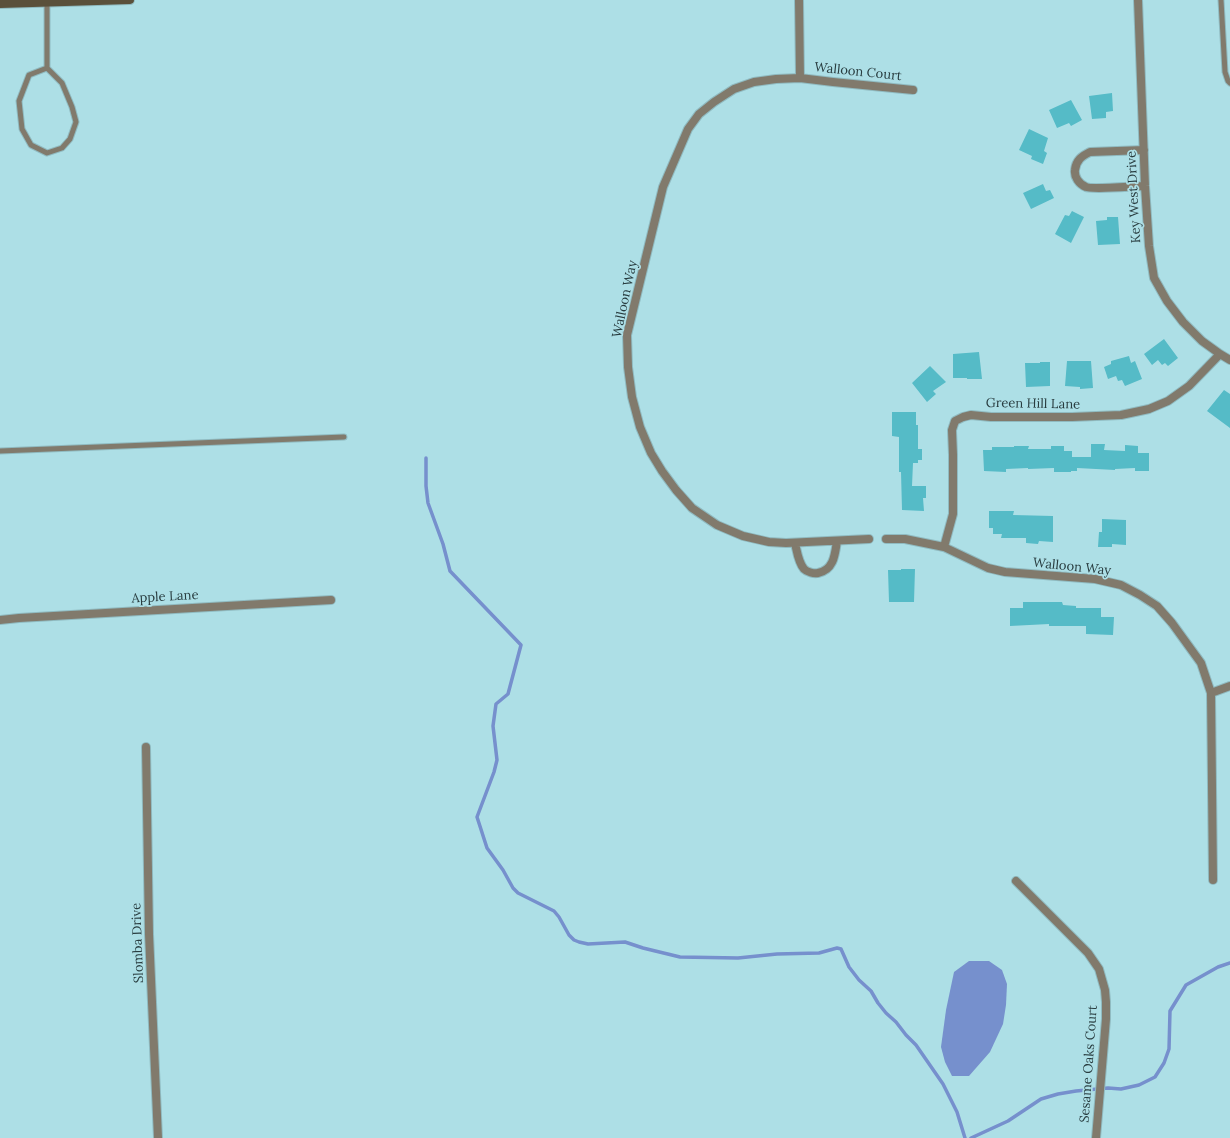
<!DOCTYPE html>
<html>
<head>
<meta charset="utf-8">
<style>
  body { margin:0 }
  canvas { display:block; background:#addfe6 }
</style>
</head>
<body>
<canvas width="1230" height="1138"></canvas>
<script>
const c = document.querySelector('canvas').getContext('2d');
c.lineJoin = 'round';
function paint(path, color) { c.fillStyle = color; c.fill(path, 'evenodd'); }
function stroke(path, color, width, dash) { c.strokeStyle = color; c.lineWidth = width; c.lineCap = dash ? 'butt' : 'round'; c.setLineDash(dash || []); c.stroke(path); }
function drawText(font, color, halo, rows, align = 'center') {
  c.font = font + ' Lora,serif'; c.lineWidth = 3.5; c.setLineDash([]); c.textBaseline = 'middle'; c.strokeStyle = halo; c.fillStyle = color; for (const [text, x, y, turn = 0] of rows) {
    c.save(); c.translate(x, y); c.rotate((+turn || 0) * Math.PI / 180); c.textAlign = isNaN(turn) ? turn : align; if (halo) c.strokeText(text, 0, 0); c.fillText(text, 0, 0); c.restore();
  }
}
const water = new Path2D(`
  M969,961H989L1002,970L1007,984L1006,1005L1003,1024L990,1052L969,1076H952L945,1062L941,1047L946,1010L954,972Z`);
const stream = new Path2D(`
  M426,458V486L428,503L443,544L450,571L521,645L508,694L496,704L493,726L497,760L494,772L477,817L487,848L503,870L513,888L518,893L554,911L559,917L569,935L574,940L579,942L588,944L625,942L643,948L680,957L738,958L777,954L819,953L837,948L841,949L849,967L859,980L871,991L878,1003L886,1013L896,1022L906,1035L916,1045L943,1084L957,1112L965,1138
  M971,1138L1008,1121L1041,1099L1058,1094L1076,1091L1108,1088L1121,1089L1139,1085L1155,1077L1164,1063L1169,1049L1170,1011L1186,985L1218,967L1230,963`);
const building = new Path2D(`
  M1112,93L1113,111L1106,112V118L1092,119L1089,96Z
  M1071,100L1082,120L1071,126L1069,123L1057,128L1049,110Z
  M1029,129L1048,138L1044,151L1047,153L1043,164L1031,159L1032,156L1019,150Z
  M1043,184L1046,191L1050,190L1054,198L1031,209L1023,193Z
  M1072,211L1084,217L1071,243L1055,234L1065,215L1069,216Z
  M1107,217H1118L1120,244L1098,245L1096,221L1107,220Z
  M1164,339L1178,358L1168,366L1165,363L1162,365L1158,360L1152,365L1144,354Z
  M979,352L982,379H967V378H953V354Z
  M1129,356L1131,363L1135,361L1142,379L1125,386L1122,380L1118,381L1116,376L1108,379L1104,367L1111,364V361Z
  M1067,361H1091L1093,388L1080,389V387L1065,386Z
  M1040,362H1050V386L1026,387L1025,363H1040Z
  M930,366L946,382L933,391L936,394L927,402L912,383Z
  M1224,390L1230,394V428L1207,411Z
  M892,412H916V425H918V449H922V460H918V463H913L912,486H926V498H923L924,511L902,510L901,472H899V437L892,436Z
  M1091,444H1105L1104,450L1125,451V445L1138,446V453H1149V471H1135V468L1115,469V470L1077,468V471H1071V472H1054V468L1028,469V468L1006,469V472L984,471L983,450H992V447H1014V446H1029L1028,449H1051V446H1064V451H1072V457H1091Z
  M989,511H1014L1013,515L1053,516V542L1039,541L1038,544L1026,543V538H1001L1002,534H993V528H989Z
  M1102,519L1126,520V545L1112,544V547H1098L1099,532H1102Z
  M901,569H915L914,602H889L888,570H901Z
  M1023,602H1062L1063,605L1076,606V608H1101V617H1114L1113,635L1086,634V626H1049V624L1010,626V608H1023Z`);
const service = new Path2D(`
  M1221,0L1225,72L1228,81L1230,83
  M47,68L29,75L19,101L22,129L31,145L47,153L62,148L70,139L76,122L72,107L62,83L47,68V3
  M0,451L344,437`);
const minor = new Path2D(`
  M799,0L800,78
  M1138,0L1145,186L1149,246L1154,278L1167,301L1183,322L1202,341L1220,354L1230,360
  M1144,150L1090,152C1082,156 1076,160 1075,170C1074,177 1079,184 1086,187C1092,190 1135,186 1145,186
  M869,539L786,543L769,542L743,536L717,525L692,508L676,490L662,471L651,453L640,427L632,397L628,367L627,335L663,187L688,129L699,114L714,102L734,89L754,82L776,79L800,78L833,82L913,90
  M886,539H905L944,547L988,568L1005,572L1095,579L1121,585L1140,595L1157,606L1172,623L1201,663L1211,693L1213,880
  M795,543C797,551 798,562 804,569C807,572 814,574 818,573C834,570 835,554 837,541
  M944,547L953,514V455L952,430L955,421L963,417L971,415L991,417H1072L1121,415L1149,409L1168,401L1189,386L1220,354
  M0,620L19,618L331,600
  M1211,693L1230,686
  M146,747L149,934L158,1138
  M1016,881L1088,953L1099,969L1105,990L1106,1002V1019L1096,1138`);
const secondary = new Path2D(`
  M0,4L130,0`);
const streetNames = [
  ["Walloon Court",858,72,6],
  ["Key West Drive",1134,197,-93],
  ["Walloon Way",625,299,-78],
  ["Green Hill Lane",1033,404,1],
  ["Walloon Way",1072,567,6],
  ["Apple Lane",165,597,-3],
  ["Slomba Drive",138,943,-92],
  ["Sesame Oaks Court",1089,1064,-86]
];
paint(water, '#7690cd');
stroke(stream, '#7690cd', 3.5);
paint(building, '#55bbc7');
stroke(service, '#90bbc1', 7);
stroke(minor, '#90bbc1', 10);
stroke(secondary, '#90bbc1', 10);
stroke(service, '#817a6c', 5);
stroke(minor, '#817a6c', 8);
stroke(secondary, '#5a503b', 8);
drawText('13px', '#283c3f', '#addfe6', streetNames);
</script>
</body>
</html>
